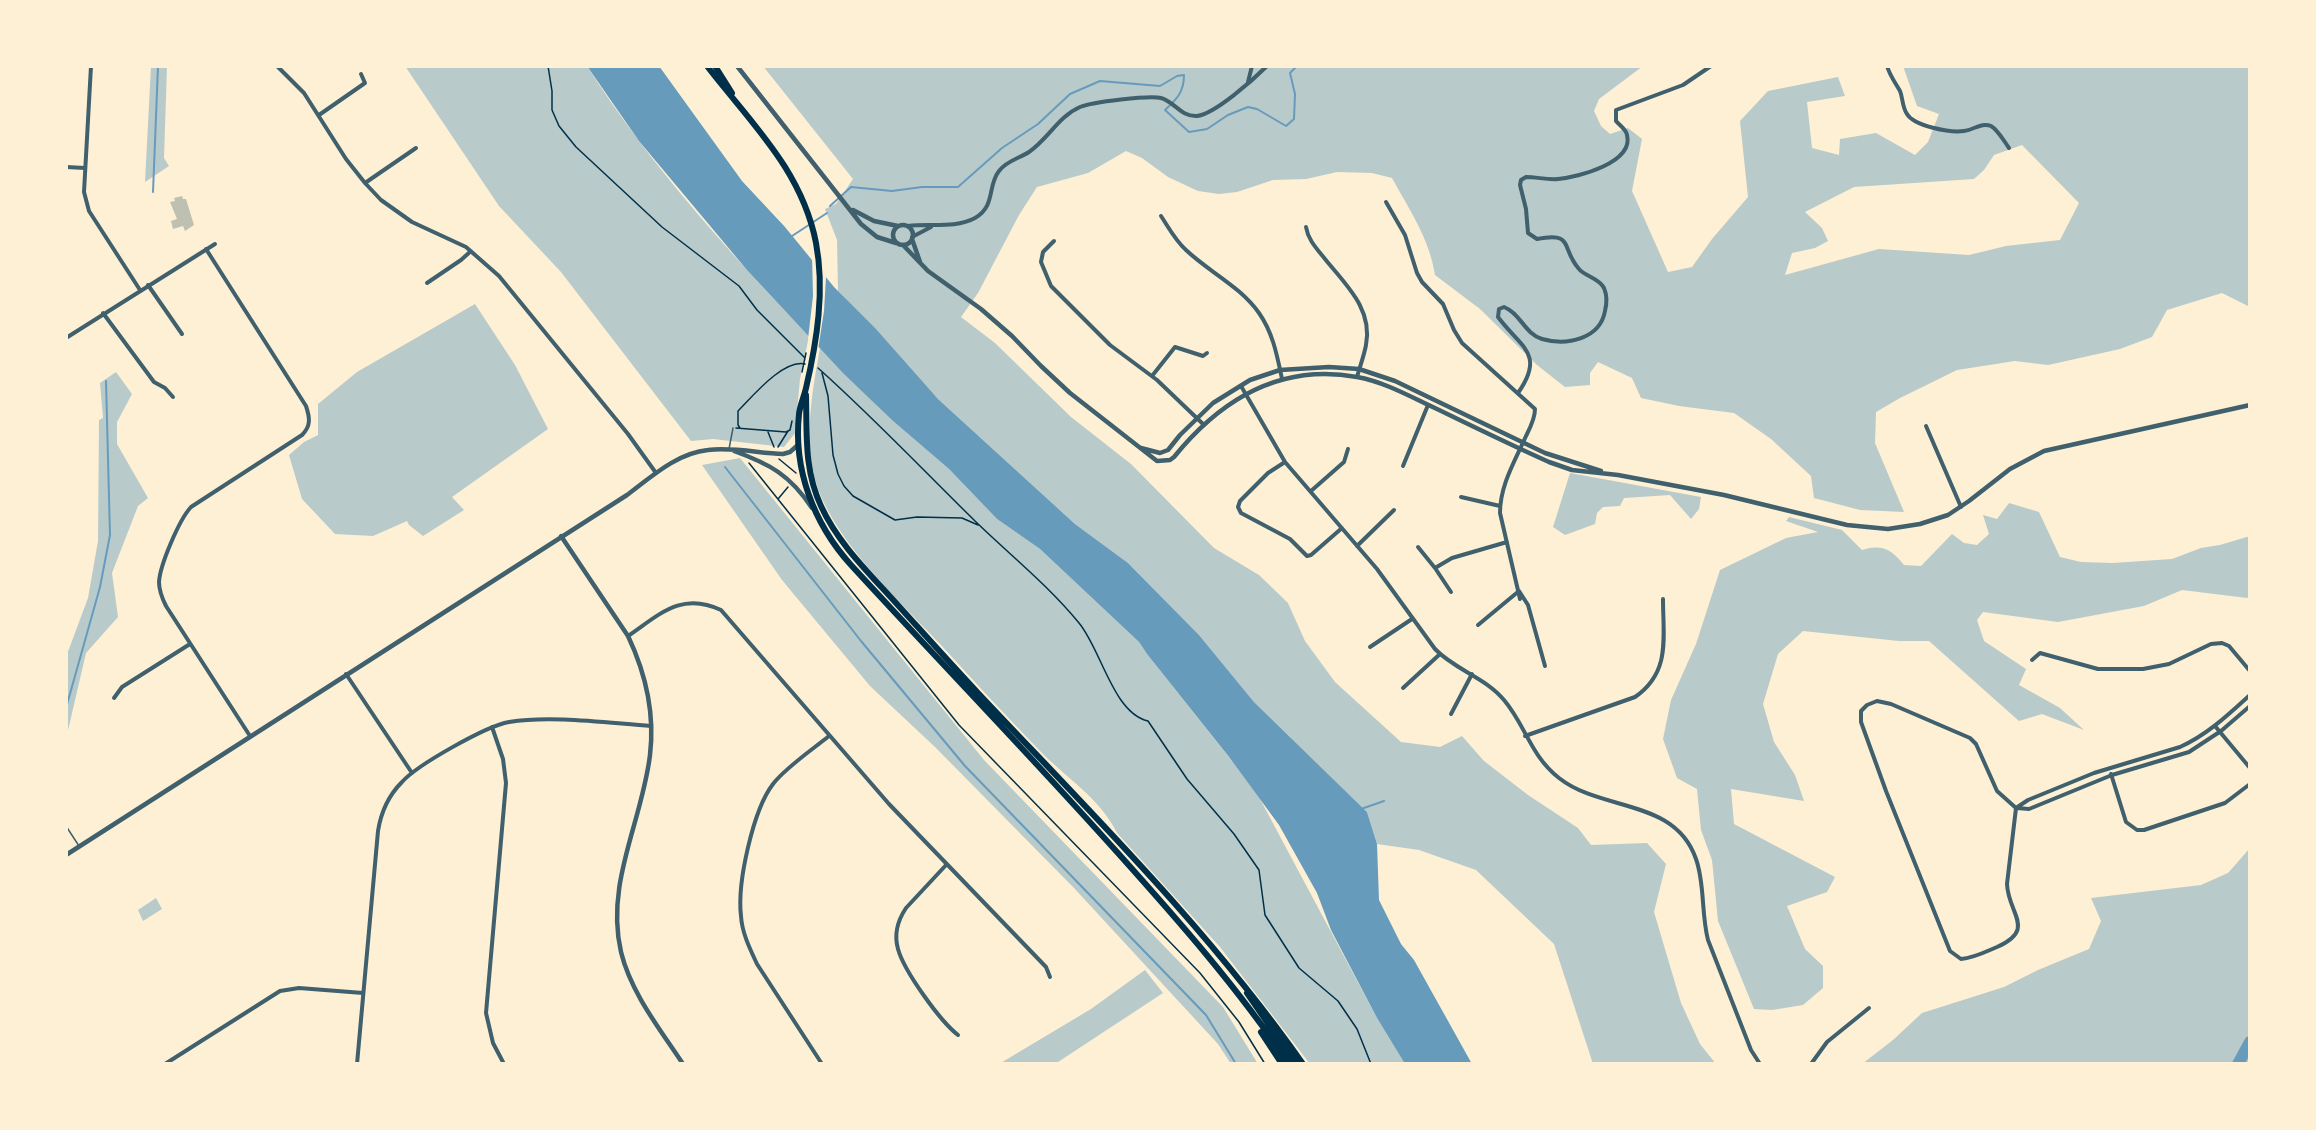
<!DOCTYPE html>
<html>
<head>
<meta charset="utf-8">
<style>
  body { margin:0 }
  #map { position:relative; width:2316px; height:1130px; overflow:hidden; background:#fdf0d5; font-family:"Noto Serif",serif }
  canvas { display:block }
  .frame { position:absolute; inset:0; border:68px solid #fdf0d5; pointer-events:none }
</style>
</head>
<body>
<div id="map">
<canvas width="2316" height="1130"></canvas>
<div class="frame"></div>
</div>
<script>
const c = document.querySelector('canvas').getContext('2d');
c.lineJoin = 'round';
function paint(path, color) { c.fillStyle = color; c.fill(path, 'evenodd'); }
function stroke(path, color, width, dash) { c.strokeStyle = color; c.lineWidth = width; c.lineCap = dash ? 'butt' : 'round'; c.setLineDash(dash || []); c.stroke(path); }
const green = new Path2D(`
  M151,66H167L164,158L169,166L145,182Z
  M405,66H587C649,164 729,252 809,336L800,379L795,433L784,447L713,439L691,441L561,272L499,206Z
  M763,66H1643L1599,99L1594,111L1601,126L1610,134L1628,128L1642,139L1632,191L1668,272L1692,267L1712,239L1748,197L1740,121L1768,91L1838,77L1845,96L1807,102L1812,148L1839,155L1840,139L1876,133L1915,155L1928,142L1939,114L1917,106L1903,66H2250V307L2222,293L2167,310L2152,337L2120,349L2048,365L2015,361L1957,370L1900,398L1876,412L1875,443L1904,512L1860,510L1814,498L1811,476L1771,439L1734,413L1679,406L1641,398L1632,378L1598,362L1590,373V385L1565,387L1537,365L1480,309L1435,275C1430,240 1409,209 1392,178L1372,173L1337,172L1306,179L1273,180L1237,192L1219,194L1198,191L1168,177L1142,158L1126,151L1088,173L1037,187L1019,215L978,293L961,317L995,343L1071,417L1131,464L1214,548L1259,575L1288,603L1305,641L1335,682L1401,742L1440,747L1462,736L1484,761L1528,795L1578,828L1591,845L1647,843L1666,864L1654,912L1681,1003L1700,1044L1716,1064H1593L1554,944L1476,870L1419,850L1377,844L1367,812L1254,702L1199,635L1128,563L1075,524L938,399L838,291L837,240L825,209L836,204L853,179ZM2022,145L2079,203L2060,240L2006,246L1969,255L1879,249L1785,275L1792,253L1815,248L1828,241L1822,228L1805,212L1854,187L1974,179L1984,170L1994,155Z
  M475,304L515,365L548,429L452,497L464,510L423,536L409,525L407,521L373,536L335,534L302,499L289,455L304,442L318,435V404L357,372Z
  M820,348L893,421L949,469L997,519L1040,549L1139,642L1147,654L1235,765L1260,799L1377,1018L1405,1064H1310L1220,947L1117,833C1100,798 1066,778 1040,751C1006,716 973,680 940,644C898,599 824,532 813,470C805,429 813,388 820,348Z
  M116,372L132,394L117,422V444L148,498L138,506L112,573L118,617L86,653L66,739V657L88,598L98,541L99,420L103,418L100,383Z
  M740,458L984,760L1223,1007L1258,1064H1231L1218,1044L1074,888L935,747L870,686L782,580L702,465Z
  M1570,473L1701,497L1699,509L1691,519L1670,495L1624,498L1620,506L1603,507L1597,513L1595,524L1565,535L1553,527Z
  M2009,503L2039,512L2060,557L2081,562L2113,563L2172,559L2201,548L2220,545L2250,536V596L2247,598L2182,590L2144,606L2058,622L1983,612L1977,620L1984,641L2026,669L2019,685L2060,708L2084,730L2042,714L2019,721L1929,641H1899L1803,631L1778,654L1763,704L1774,742L1795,775L1804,801L1731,789L1734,824L1835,877L1827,892L1787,906L1805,949L1823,966V988L1803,1005L1772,1010L1754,1009L1718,921L1712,860L1701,830L1697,789L1677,778L1663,739L1671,700L1696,644L1720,570L1786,538L1818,532L1786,521L1789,517L1842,530L1862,550C1882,544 1891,549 1904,565L1921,566L1952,534L1964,543L1977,545L1989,534L1983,515L1997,519Z
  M2250,848V1064H1862L1893,1040L1922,1013L2004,987L2038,970L2089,949L2101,921L2091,898L2201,885L2228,873Z
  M156,898L162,909L143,921L138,910Z
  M1145,970L1163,993L1055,1064H999L1091,1009Z`);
const water = new Path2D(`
  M587,66H659L742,181L785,227L834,287L875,328L938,399L1075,524L1128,563L1199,635L1254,702L1367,812L1377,844L1379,900L1401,944L1414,960L1472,1064H1405L1377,1018L1331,930L1317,893L1279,825L1229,757L1147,654L1139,642L1040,549L997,519L949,469L893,421L843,373L747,270L639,141Z`);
const pier = new Path2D(`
  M812,255L825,272L826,277L824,311L818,350L808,339L813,296Z`);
const stream = new Path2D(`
  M153,192L158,66
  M830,206L851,187L892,191L922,187H958L1002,148L1038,124L1070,94L1100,81L1160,86L1177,76L1184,75C1184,92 1177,99 1165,110L1189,132L1207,129L1228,115L1248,107L1257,109L1286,126L1294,119L1295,94L1290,73L1297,66
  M789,238L827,213
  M725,467L861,641L965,766L1206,1015L1236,1064
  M66,708L100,587L110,535L106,381
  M1361,809L1384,801`);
const river = new Path2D(`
  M2238,1064L2250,1042`);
const building = new Path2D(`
  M182,196L183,199H186L194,225L185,231L183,226L173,229L171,221L177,219L170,202L175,201L174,198Z`);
const path = new Path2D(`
  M548,66L552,91V110L559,126L576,147L662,227L739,286L757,310L805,358
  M818,368C873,417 923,470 975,521C1010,555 1048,585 1079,623C1101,649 1113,713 1148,721L1187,779L1234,834L1259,870L1265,915L1299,968L1338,1001L1357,1029L1371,1064
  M802,372L806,353
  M822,373L828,396L833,455L838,474L844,486L853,496L895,520L917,517L962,518L978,525
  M736,428L786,432L790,430L792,421
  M740,428L738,425V411C752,397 783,359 805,364
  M768,432L774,447
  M778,447L788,431
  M779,459L796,473
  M749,463L959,725L1200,973L1239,1022L1265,1064
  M778,499L788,487`);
const service = new Path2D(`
  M729,449L733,428
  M66,826L79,846`);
const minor = new Path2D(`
  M91,66L84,192L89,211L140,290
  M277,66L304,93L346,159L365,183L381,200L412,222L466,247L499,276L628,434L656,473
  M1887,66C1890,76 1895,82 1900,91C1903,98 1902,107 1907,114C1914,126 1950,133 1964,131C1973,130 1982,122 1991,126C1998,130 2004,141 2009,148
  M1248,82L1252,66
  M319,115L365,83L361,74
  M66,167L85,168
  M365,183L416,148
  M1386,202L1405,235L1417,273L1422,282L1443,304L1454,330L1462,343L1535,409C1535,419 1530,428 1526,436C1515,461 1500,485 1500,513L1520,599
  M1161,216C1169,228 1175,240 1186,250C1209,272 1240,286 1259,313C1273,333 1277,355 1282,379
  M908,226C929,223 955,229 975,218C996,206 987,186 999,171C1006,161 1020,158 1029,152C1048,139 1059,116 1080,107C1092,102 1150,95 1161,98C1175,102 1181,117 1197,116C1215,114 1254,79 1267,66
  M1306,227C1308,240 1317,249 1325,259C1346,285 1373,309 1366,345C1364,356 1360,366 1357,377
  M912,237L931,227
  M1054,241L1043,252L1041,262L1051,286L1110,345L1157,380L1203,424
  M206,249L306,406C310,418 311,426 302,435L191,507C179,520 160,565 159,582C159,591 162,598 166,606L250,736
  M427,283L461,260L471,251
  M148,285L182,334
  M103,313L154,382L165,388L173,397
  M66,338L215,244
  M1152,376L1175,347L1203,356L1207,353
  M1241,386L1285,462L1377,569L1435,649C1455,670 1485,677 1504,700C1526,726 1530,755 1559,778C1602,812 1675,798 1696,859C1705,884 1701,913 1708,940L1751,1050L1760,1064
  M1518,393C1546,353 1520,347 1498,317L1499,309L1504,307C1520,313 1525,334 1542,339C1567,346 1600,339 1605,311C1607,303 1607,295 1604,288C1599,278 1586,277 1579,269C1560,247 1575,232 1537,239L1528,233L1526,209L1520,185L1521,180L1526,177C1537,177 1547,180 1558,179C1578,177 1634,163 1627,135C1626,129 1620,126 1616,121V110L1683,85L1711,66
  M1926,426L1961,507
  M1285,462L1268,473L1240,501L1238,507L1241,513L1290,539L1307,556L1311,555L1342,528
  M1403,466L1428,405
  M1311,491L1344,462L1348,449
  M1461,497L1500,506
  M1357,546L1394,510
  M1418,547L1435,568L1452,558L1507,542
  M1435,568L1451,592
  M1478,625L1519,591L1528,605L1545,666
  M628,636C659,615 681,591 721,610L889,804L1046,967L1050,977
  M1370,647L1412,619
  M2032,660L2040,653L2098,669H2143L2169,664L2211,644L2222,643L2229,646L2250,671
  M346,674L412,773
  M1403,688L1440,654
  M114,698L122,687L190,644
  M1877,701L1891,704L1970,738L1976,744L1997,791L2016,808L2007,884C2008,914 2037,929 1997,947C1985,952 1974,958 1961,959L1950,951L1886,791L1861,722V711L1867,705Z
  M1451,714L1472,674
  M2215,726L2250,768
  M492,727L503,759L506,783L486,1013L493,1043L504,1064
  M1525,736L1635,697C1671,672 1663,638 1663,599
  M2111,774L2126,822L2137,830H2144L2225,803L2250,784
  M2016,808L2028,800L2094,773L2180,747C2207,735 2228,715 2250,695
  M2017,808L2029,809L2112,775L2189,752L2221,731L2250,706
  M947,864L906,908C898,920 894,935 898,949C904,971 940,1021 958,1035
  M165,1064L280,991L299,988L363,993
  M357,1064L378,831C381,812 388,796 402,782C417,765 486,726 509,722C551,715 608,723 651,726
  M822,1064L757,964C750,949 742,933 741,916C737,883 753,810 773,784C785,768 813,749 829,736
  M1811,1064L1827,1042L1869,1008`);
const tertiary = new Path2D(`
  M737,66L861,224L877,237L896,243
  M853,210L874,221L898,226
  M893 235a10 10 0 1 1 20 0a10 10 0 1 1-20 0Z
  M912,239L920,262
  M903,245L928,271L981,309L1012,336L1041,366L1070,393L1157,461L1170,460L1174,457C1221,399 1280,363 1357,377C1385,382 1411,397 1437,409C1474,427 1511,445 1549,462L1572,470L1618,475L1724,495L1847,525L1888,529L1920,524L1948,515L1969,501L2010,469L2044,451L2250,405
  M1141,448L1160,453L1168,450L1180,435L1213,403L1250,380L1280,370L1329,367L1359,369L1395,381L1545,453L1601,471
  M734,451C770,464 790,475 812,508
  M561,536L628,636C646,674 655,713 650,755C642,822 605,883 621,952C631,993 660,1029 683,1064
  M66,855L627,495C651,477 677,453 708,450C733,447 758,453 783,454L790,452L799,444`);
const trunk = new Path2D(`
  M707,66C750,122 802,170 816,243C825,290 817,341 806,388C804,397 800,405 799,414C793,470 814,524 851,565C939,661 1030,755 1117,852C1178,920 1238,988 1289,1064
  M715,66L732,93
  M806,395C807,434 804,470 821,506C836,539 862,566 886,592C917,626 947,660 978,693C1090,812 1209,930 1303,1064
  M1247,993L1296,1064
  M1261,1032L1282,1064`);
paint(green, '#b9caca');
paint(water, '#669bbc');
paint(pier, '#fdf0d5');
stroke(stream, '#669bbc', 2);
stroke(river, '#669bbc', 12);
paint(building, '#bec0b2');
stroke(path, '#003049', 1.5);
stroke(service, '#3f606c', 1.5);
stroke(minor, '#3f606c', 4);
stroke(tertiary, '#3f606c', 4.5);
stroke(trunk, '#003049', 6);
</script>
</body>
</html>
